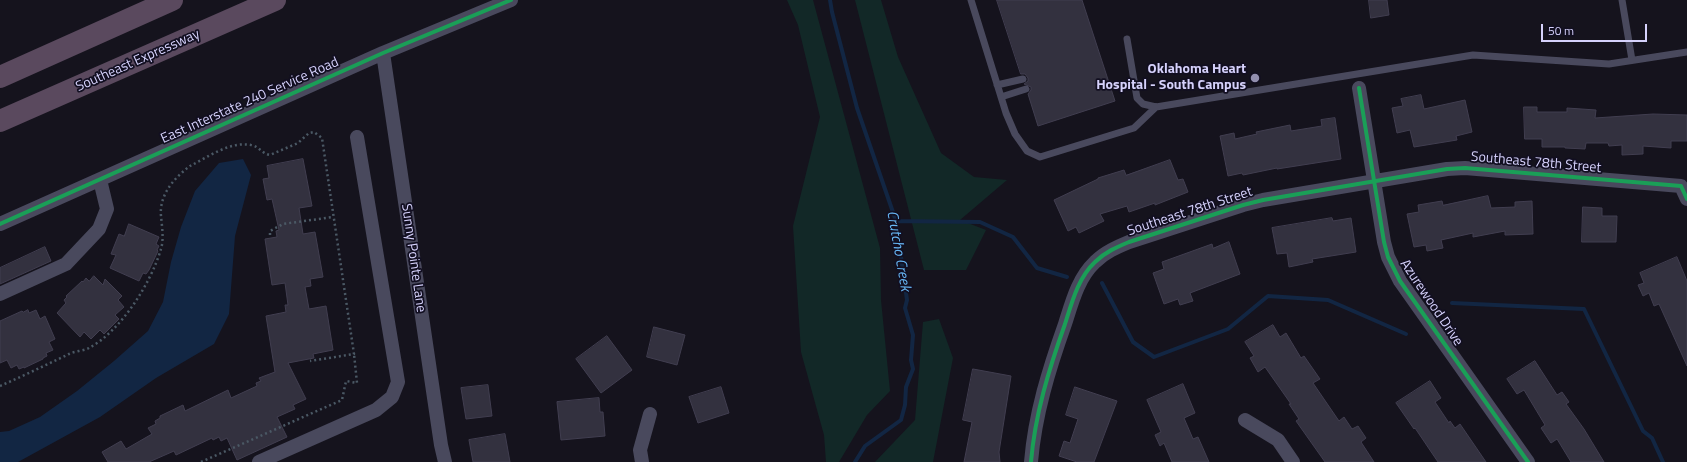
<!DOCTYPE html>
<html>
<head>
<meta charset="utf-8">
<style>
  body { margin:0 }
  #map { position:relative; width:1687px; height:462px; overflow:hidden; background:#15131d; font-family:"Titillium Web",sans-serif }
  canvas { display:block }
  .scale { position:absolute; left:1541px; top:24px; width:106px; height:18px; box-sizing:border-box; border:2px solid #d6d2fc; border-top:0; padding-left:5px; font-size:12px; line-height:14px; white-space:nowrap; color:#d6d2fc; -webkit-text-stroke:3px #120f21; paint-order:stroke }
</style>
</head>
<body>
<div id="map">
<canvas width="1687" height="462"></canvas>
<div class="scale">50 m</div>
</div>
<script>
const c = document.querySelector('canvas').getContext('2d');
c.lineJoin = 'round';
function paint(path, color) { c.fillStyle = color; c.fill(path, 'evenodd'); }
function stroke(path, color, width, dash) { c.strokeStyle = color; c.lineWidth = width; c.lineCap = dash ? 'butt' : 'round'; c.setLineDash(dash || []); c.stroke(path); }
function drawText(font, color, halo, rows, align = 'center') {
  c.font = font + ' "Titillium Web",sans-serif'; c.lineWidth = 3.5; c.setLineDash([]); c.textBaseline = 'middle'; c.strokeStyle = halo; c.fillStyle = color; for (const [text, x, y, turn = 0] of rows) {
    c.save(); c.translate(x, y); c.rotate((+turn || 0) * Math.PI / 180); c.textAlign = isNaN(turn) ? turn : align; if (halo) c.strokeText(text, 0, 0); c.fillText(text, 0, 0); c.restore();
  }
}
const green = new Path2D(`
  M787,0H813L880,248L881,300L890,391L867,415L839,462H826L824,435L801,352L793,226L820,117L798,25Z
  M855,0H881L898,57L941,153L974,177L1007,180L960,220L986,230L966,270H924Z
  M939,319L953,358L933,462H875L915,420L923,322Z`);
const water = new Path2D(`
  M243,159L251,175L235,236L229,314L214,344L156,378L100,417L18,462H0V432L9,431L40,417L77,391L114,361L148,331L163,302L171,262L181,227L195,191L219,163Z`);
const stream = new Path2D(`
  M830,0L832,12L857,108L896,221L907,300L905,308L913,335L911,360L913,369L906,387L905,405L901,420L865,446L855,462
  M896,221L980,222L1013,237L1037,268L1067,277
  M1102,283L1133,342L1154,357L1228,329L1268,296L1328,300L1406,334
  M1452,303L1584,309L1643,431L1652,438L1663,462`);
const building = new Path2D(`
  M997,0H1082L1115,101L1038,126L1028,94L1031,90V87L1024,84L1028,81V78L1025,74H1021Z
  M1369,0H1387L1389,15L1371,18Z
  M1421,95L1424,109L1465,100L1472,132L1456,136L1457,140L1414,147L1410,130L1397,133L1392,108L1403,106L1401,99Z
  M1524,107H1537V112H1567V108L1596,110L1595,118L1653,114L1687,115V141H1671V148L1643,146V154L1622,155V145L1609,146L1608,143H1586L1585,149L1565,148V147H1542V139H1525Z
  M1335,118L1341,159L1277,169V168L1243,175L1242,173L1228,176L1220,136L1234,133L1235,139L1257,134L1256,132L1290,125L1291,131L1322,126L1321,120Z
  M303,159L312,206L299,208L303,234L315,232L323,277L310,279L311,286L305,287L309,309L326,306L333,350L313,354L314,358L288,363L306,399L293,405L295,409L277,417L287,437L237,460L227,438L221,441L219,437L213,440L212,438L176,455L174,451L149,462H108L102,452L121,441L126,449L152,434L148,428L156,424L155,421L160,418V416L183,405L185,411L228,390L231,398L257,386L256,383L261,381L259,378L275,372L266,316L286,312L285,305H288L285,283L272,285L265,239L277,237L276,231L279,230L272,199L267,200L263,179L269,178L267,166Z
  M1170,160L1178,180L1183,179L1188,192L1155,205V203L1129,212L1127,206L1100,214L1104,221L1079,233L1076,227L1068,231L1054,200L1098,179V178L1124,170L1126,175Z
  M1488,196L1491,208L1515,207V202L1532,201L1533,234L1505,235V231L1473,237V233L1441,240L1443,248L1427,251L1426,245L1414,247L1407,214L1419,212L1418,205L1442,201L1443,205Z
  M1583,207L1602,208V216H1617L1616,242H1582Z
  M1332,218L1333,221L1351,218L1356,252L1312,259L1313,262L1289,267L1287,253L1277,254L1272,228Z
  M129,224L159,237L156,244L159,246L157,250L158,251L149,270L146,274L143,273L139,281L110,268L116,255L111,254L119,234L124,236Z
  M1229,242L1240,274L1190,293L1193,301L1180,305L1178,299L1164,304L1153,273L1164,269L1162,262L1212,244L1213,248Z
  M45,247L51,261L0,284V268Z
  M1677,257L1687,281V366L1659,304L1654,306L1649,293L1643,296L1638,285L1644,283L1640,273Z
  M94,276L103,285L105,279L122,296L118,300L124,307L115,315L119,319L104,334L100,330L91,339L84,332L80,337L57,313L66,303L64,300L67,297L66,296L82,281L83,282L86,278L89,281Z
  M28,310L29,313L36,310L40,319L45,316L55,339L49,342L53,350L46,353L47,356L43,358V359L24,368V367L19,369L17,365L11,368L7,360L0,363V321L22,311L23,312Z
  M1273,325L1280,337L1286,333L1301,358L1304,356L1320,379L1313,383L1339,421L1344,417L1352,429L1358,426L1366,438L1361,442L1374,462H1325L1296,421L1299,419L1289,404H1291L1265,367L1258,372L1250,358L1254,356L1245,342Z
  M654,327L685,335L677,365L647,357Z
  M607,336L632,370L601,393L576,359Z
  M1535,361L1557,395L1562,392L1569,402L1566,404L1584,429L1604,462H1571L1557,439L1551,443L1541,428L1545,425L1524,390L1517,394L1507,379Z
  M973,369L1011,376L999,452L1000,462H964L972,422L963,420Z
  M1430,381L1441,398L1435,402L1449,423L1450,421L1455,428L1460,424L1486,462H1438L1415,428L1414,429L1396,403Z
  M1183,384L1195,413L1184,418L1193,439L1198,437L1209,462H1172L1164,443L1160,446L1155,435L1161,432L1147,400Z
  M488,385L492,416L466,419L461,388Z
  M721,387L729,413L698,423L689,397Z
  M1075,387L1117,401L1094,462H1077L1059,456L1064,441L1070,443L1078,419L1066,415Z
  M599,398L600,412H603L605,436L561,440L557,402Z
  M505,434L510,462H473L469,440Z`);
const path = new Path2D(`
  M270,235V231L283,224L333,217
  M0,386C23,376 46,365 69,354C75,351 83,351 89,348C121,331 151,283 161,249C164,239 162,227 161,216C159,195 174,178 190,166C208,157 230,141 251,145C259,146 262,154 270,155L298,143L309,133L314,132L322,138L354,354L310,361
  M201,462L342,400L346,381L357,383L354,354`);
const service = new Path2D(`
  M971,0L1006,113L1015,134L1027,151L1040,157L1134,128L1156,107
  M1622,0L1632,60
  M1127,39L1137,98L1143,104L1156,107L1473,55L1609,64L1687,52
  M997,85L1023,79
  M1001,97L1026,89`);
const minor = new Path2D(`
  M383,53L441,445L445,462
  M1359,88L1384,242L1388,257L1400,281L1528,462
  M0,224L383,53L511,0
  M0,294L66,264L99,229L107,209L100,180
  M1245,420L1278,440L1293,462
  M259,462L376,410L392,397L398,382L357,137
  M642,462L640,450L650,414
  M1031,462C1035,414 1049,369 1065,324C1072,302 1078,278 1095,262C1105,252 1117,247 1129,242L1243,205L1263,200L1447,169L1465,168L1681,186L1687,199`);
const motorway = new Path2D(`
  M0,77L172,0
  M0,121L275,0`);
const cycleway = new Path2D(`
  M1359,88L1384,242L1388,257L1400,281L1528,462
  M0,224L383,53L511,0
  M1031,462C1035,414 1049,369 1065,324C1072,302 1078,278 1095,262C1105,252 1117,247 1129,242L1243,205L1263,200L1447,169L1465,168L1681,186L1687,199`);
const markers = [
  [1255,78,5,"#928fae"]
];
const streetNames = [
  ["Southeast Expressway",138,61,-24],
  ["East Interstate 240 Service Road",250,101,-24],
  ["Southeast 78th Street",1536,163,5],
  ["Southeast 78th Street",1190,212,-18],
  ["Sunny Pointe Lane",413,258,82],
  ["Azurewood Drive",1431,303,56]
];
const poiNames = [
  ["Oklahoma Heart",1246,70],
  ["Hospital - South Campus",1246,86]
];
const waterNames = [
  ["Crutcho Creek",898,251,80]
];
paint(green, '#122827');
paint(water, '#122643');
stroke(stream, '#122643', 4);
paint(building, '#33313f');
stroke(building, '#413e50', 1);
stroke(path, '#4b5965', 2.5, [2, 3]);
stroke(service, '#49495d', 7);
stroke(minor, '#49495d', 14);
stroke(motorway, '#5a495e', 22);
stroke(cycleway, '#1a9f57', 4);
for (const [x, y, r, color] of markers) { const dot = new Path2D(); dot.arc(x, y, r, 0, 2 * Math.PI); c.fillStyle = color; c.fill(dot); stroke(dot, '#120f21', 1.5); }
drawText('14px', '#d6d2fc', '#120f21', streetNames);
drawText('bold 14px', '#d6d2fc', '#120f21', poiNames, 'right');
drawText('italic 15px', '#67b7f5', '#120f21', waterNames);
</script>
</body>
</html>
